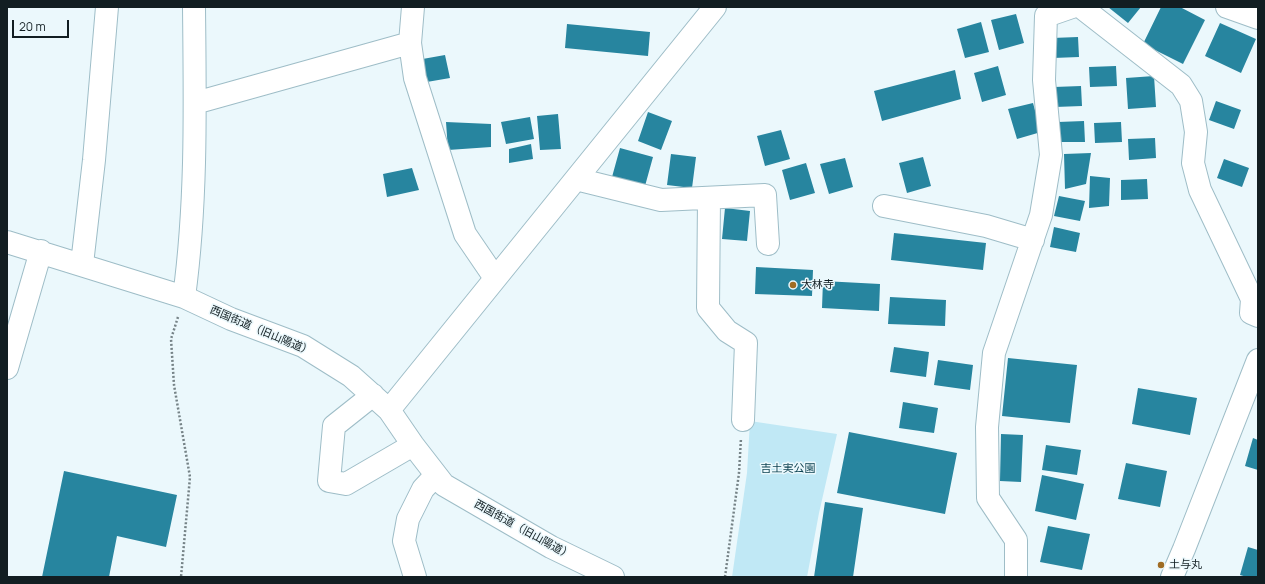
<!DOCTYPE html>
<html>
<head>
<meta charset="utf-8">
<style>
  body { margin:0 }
  #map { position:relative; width:1265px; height:584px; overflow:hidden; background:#ebf8fc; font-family:Manrope,sans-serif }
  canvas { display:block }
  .frame { position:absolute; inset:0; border:8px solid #121e22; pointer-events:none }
  .scale { position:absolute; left:12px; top:20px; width:57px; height:18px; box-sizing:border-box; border:2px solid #121e22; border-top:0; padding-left:5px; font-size:12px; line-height:14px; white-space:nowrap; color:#121e22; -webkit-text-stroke:3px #ebf8fc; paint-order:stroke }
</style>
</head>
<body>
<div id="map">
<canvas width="1265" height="584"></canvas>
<div class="frame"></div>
<div class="scale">20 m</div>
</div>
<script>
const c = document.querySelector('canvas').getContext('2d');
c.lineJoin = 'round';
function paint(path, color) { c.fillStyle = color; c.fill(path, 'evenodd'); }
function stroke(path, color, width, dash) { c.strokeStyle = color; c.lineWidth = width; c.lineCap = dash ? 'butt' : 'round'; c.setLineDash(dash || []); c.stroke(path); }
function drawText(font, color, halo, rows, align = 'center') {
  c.font = font + ' Manrope,"Noto Sans JP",sans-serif'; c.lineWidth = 3; c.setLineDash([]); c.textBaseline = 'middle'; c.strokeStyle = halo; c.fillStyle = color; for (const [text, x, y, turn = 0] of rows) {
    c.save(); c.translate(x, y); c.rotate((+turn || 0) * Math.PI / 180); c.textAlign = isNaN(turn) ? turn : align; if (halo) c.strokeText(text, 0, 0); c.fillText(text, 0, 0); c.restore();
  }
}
const green = new Path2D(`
  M750,421L837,434L819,513L807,577H732L747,473Z`);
const building = new Path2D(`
  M1108,7H1141L1128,23Z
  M1161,7H1180L1205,20L1183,64L1143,44Z
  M1016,14L1024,43L999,50L991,20Z
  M981,22L989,52L965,58L957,29Z
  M1220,23L1256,39L1241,73L1205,56Z
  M567,24L650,32L648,56L565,48Z
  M1078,37L1079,57L1053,58L1052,38Z
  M445,55L450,78L421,83L417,60Z
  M998,66L1006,95L982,102L974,73Z
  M1116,66L1117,86L1090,87L1089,67Z
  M955,70L961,99L882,121L874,91Z
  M1154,76L1156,107L1128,109L1126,78Z
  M1081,86L1082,106L1055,107L1054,87Z
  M1216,101L1241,110L1234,129L1209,120Z
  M1033,103L1041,132L1017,139L1008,109Z
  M648,112L672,121L661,150L638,141Z
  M558,114L561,149L540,150L537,116Z
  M530,117L534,139L506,144L501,122Z
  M1084,121L1085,142H1058V122Z
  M446,122L491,124V147L448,150Z
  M1121,122L1122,142L1095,143L1094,123Z
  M781,130L790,159L765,166L757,136Z
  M1155,138L1156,158L1129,160L1128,139Z
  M531,144L533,159L509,163V149Z
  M620,148L653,157L645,186L612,177Z
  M1091,153L1086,184L1065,189L1064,154Z
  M671,154L696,157L692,188L667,185Z
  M923,157L931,186L907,193L899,163Z
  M845,158L853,187L829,194L820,164Z
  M1224,159L1249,168L1242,187L1217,178Z
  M806,163L815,193L790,200L782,170Z
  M412,168L419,190L387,197L383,174Z
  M1090,176L1110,178L1109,206L1089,208Z
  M1147,179L1148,199L1121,200V180Z
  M1059,196L1085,201L1080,221L1054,216Z
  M725,208L750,211L747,241L722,239Z
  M1054,227L1080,233L1076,252L1050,247Z
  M894,233L986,243L983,270L891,260Z
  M756,267L813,270L812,296L755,294Z
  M823,281L880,284L879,311L822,308Z
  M890,297L946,300L945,326L888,324Z
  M894,347L929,352L926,377L890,372Z
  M1008,358L1077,365L1070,423L1002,416Z
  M938,360L973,365L970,390L934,385Z
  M1138,388L1197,398L1190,435L1132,424Z
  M903,402L938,408L934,433L899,428Z
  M849,432L957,453L945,514L837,493Z
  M1001,434L1023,435L1021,482L1000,481Z
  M1253,438L1258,440V470L1245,466Z
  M1046,445L1081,450L1077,475L1042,470Z
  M1126,463L1167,471L1160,507L1118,499Z
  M64,471L177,495L166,547L117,536L109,577H42Z
  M1042,475L1084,484L1076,520L1035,511Z
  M825,502L863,508L853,577H814Z
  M1048,526L1090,534L1082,570L1040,562Z
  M1248,547L1258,550V577H1247L1240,575Z`);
const path = new Path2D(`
  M178,317L171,339L174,385L190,477L181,577
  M725,577L739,473L741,438`);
const minor = new Path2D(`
  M413,7L410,43L415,78L465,234L495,278
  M1081,7L1181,85L1191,101L1196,132L1193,163L1200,190L1252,299L1251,313L1258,316
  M1227,7L1258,18
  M195,103L410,43
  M576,179L661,200L765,195L768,244
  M709,199L708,308L727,331L746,343L743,420
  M884,206L986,226L1033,240
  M7,242L184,297L231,319L303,346L351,376L389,410L413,445L444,485L551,547L613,577
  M82,264L94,160L107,7
  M184,297C197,201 195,104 194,7
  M7,368L41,251
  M373,395L334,426L329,481L346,484L413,445
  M389,410L715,7
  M415,577L404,541L408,519L423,489L436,475
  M1016,577V540L988,498L987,427L994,353L1041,215L1051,155L1044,80L1046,16L1072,7
  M1172,577L1184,549L1258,360`);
const markers = [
  [793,285,4,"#a06c24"],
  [1161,565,4,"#a06c24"]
];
const poiNames = [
  ["大林寺",801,285],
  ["土与丸",1169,565]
];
const streetNames = [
  ["西国街道（旧山陽道）",261,331,23],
  ["西国街道（旧山陽道）",523,530,29]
];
const parkNames = [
  ["吉土実公園",788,469]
];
paint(green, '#c0e8f5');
paint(building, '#27859f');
stroke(minor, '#9ebdc7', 24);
stroke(path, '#768387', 2.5, [2, 2]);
stroke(minor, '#fff', 22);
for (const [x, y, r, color] of markers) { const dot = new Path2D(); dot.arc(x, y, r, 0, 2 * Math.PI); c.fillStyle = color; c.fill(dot); stroke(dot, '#ebf8fc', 1.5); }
drawText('11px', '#121e22', '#ebf8fc', poiNames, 'left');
drawText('11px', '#121e22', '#ebf8fc', streetNames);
drawText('11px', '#0e4352', '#ebf8fc', parkNames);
</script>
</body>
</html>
